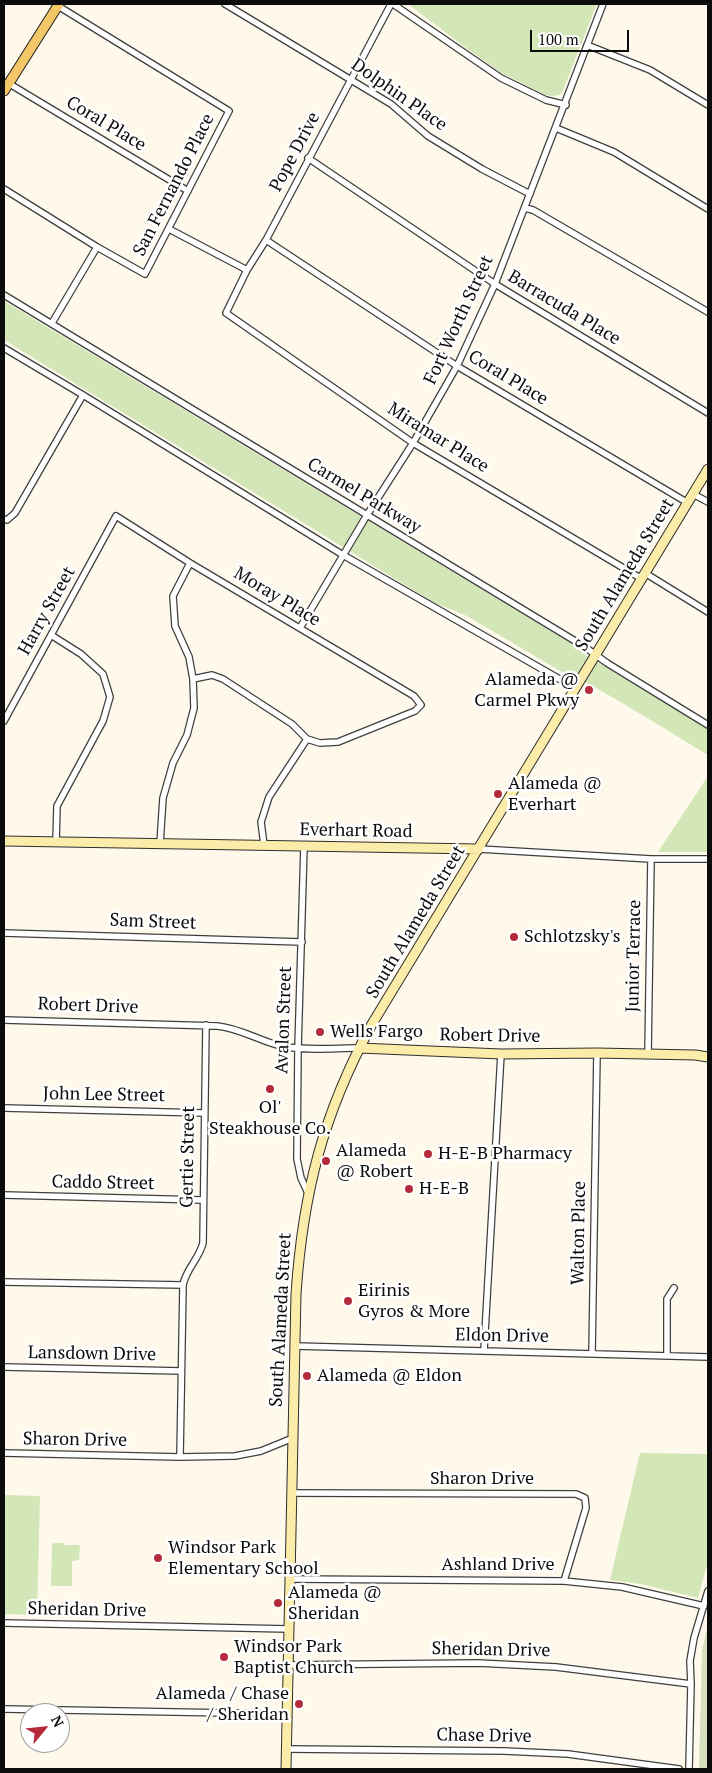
<!DOCTYPE html>
<html>
<head>
<meta charset="utf-8">
<style>
  body { margin:0 }
  #map { position:relative; width:712px; height:1773px; overflow:hidden; background:#fef9eb; font-family:"PT Serif",serif }
  canvas { display:block }
  .frame { position:absolute; inset:0; border:5px solid #0c0c0c; pointer-events:none }
  .north { position:absolute; left:20px; top:1703px; width:50px; height:50px; box-sizing:border-box; background:#fff; border:1px solid #9e9e9e; border-radius:50%; rotate:62deg; font-size:14px; font-weight:700; line-height:20px; text-align:center; color:#0c0c0c }
  .north::after { content:''; display:block; margin:auto; width:18px; height:22px; background:#b52a3b; clip-path:polygon(50% 0,100% 100%,50% 72%,0 100%) }
  .scale { position:absolute; left:530px; top:30px; width:99px; height:22px; box-sizing:border-box; border:2px solid #0c0c0c; border-top:0; padding-left:6px; font-size:15px; line-height:18px; white-space:nowrap; color:#0c0c0c; -webkit-text-stroke:4px #fff; paint-order:stroke }
</style>
</head>
<body>
<div id="map">
<canvas width="712" height="1773"></canvas>
<div class="frame"></div>
<div class="north">N</div>
<div class="scale">100 m</div>
</div>
<script>
const c = document.querySelector('canvas').getContext('2d');
c.lineJoin = 'round';
function paint(path, color) { c.fillStyle = color; c.fill(path, 'evenodd'); }
function stroke(path, color, width, dash) { c.strokeStyle = color; c.lineWidth = width; c.lineCap = dash ? 'butt' : 'round'; c.setLineDash(dash || []); c.stroke(path); }
function drawText(font, color, halo, rows, align = 'center') {
  c.font = font + ' "PT Serif",serif'; c.lineWidth = 5; c.setLineDash([]); c.textBaseline = 'middle'; c.strokeStyle = halo; c.fillStyle = color; for (const [text, x, y, turn = 0] of rows) {
    c.save(); c.translate(x, y); c.rotate((+turn || 0) * Math.PI / 180); c.textAlign = isNaN(turn) ? turn : align; if (halo) c.strokeText(text, 0, 0); c.fillText(text, 0, 0); c.restore();
  }
}
const green = new Path2D(`
  M408,4H597L562,93C556,97 552,96 545,95L502,73L466,48Z
  M4,301L582,650L584,654L708,729V755C689,744 579,674 567,675L467,616L433,602L4,340Z
  M708,776V852H658Z
  M640,1453L708,1454V1561L698,1598L641,1584L610,1580Z
  M4,1495L40,1496L37,1615L4,1614Z
  M64,1543V1545H80L79,1560L72,1561V1586H51L52,1545L54,1543Z`);
const cemetery = new Path2D(`
  M708,1624V1769H699L702,1651Z`);
const street = new Path2D(`
  M225,4L391,104L428,136L482,169L530,194
  M391,4L266,240L247,270L226,313L413,443L642,579
  M393,4L501,78L546,100L566,105
  M587,45L650,70L708,105
  M8,83L188,191
  M556,128L614,152L708,209
  M308,158L495,284L708,413
  M4,189L97,247L145,274L229,111L58,6
  M525,208L533,210L708,312
  M169,229L247,270
  M266,240L457,366L688,503
  M4,295L585,647L607,663L708,725
  M52,323L97,247
  M4,348L83,395L343,555L575,688
  M693,494L708,502
  M4,519L7,520L15,513L83,395
  M645,573L708,612
  M300,628L367,515L413,443L457,366L495,284L603,4
  M51,635L81,654L103,674L110,697L103,721L57,806L56,842
  M4,721L116,516L190,563L414,696L421,705L415,711L338,742L320,743L307,739L292,724L223,679L212,675L193,679
  M160,844L163,798L173,763L187,735L194,708L193,679L189,657L175,626L173,596L190,563
  M264,845L261,822L269,797L307,739
  M304,846L298,1048L297,1159L301,1178L308,1193
  M479,849L651,859H708
  M4,933L302,942
  M4,1020L217,1026C240,1028 259,1041 281,1046C306,1051 334,1048 359,1048
  M648,1054L651,859
  M4,1108L204,1113
  M4,1195L202,1200
  M4,1282L183,1285
  M295,1346L708,1357
  M484,1350L501,1054
  M592,1353L597,1053
  M667,1356V1299L674,1288
  M4,1367L181,1371
  M4,1453L180,1457L235,1456L261,1451L293,1438
  M180,1457L183,1285C186,1269 199,1259 203,1243L206,1025
  M292,1493L576,1494L585,1498L586,1508L564,1581
  M290,1579L564,1581L622,1587L704,1606
  M4,1623L289,1629
  M288,1665L478,1663L556,1667L691,1684
  M4,1709L287,1714
  M287,1749L504,1751L568,1754L679,1769
  M689,1769L691,1684L690,1661L694,1638L708,1591`);
const secondary = new Path2D(`
  M4,841L479,849
  M359,1048L501,1054L597,1053L695,1055L708,1057
  M286,1769L296,1294C303,1192 323,1114 372,1024L708,469`);
const primary = new Path2D(`
  M4,91L59,4`);
const markers = [
  [589,690,5,"#b52a3b"],
  [498,794,5,"#b52a3b"],
  [514,937,5,"#b52a3b"],
  [320,1032,5,"#b52a3b"],
  [270,1089,5,"#b52a3b"],
  [428,1154,5,"#b52a3b"],
  [326,1161,5,"#b52a3b"],
  [409,1189,5,"#b52a3b"],
  [348,1301,5,"#b52a3b"],
  [307,1376,5,"#b52a3b"],
  [158,1558,5,"#b52a3b"],
  [278,1603,5,"#b52a3b"],
  [224,1657,5,"#b52a3b"],
  [299,1704,5,"#b52a3b"]
];
const streetNames = [
  ["Dolphin Place",399,95,35],
  ["Coral Place",106,124,31],
  ["Pope Drive",295,152,-62],
  ["San Fernando Place",174,185,-63],
  ["Barracuda Place",564,308,31],
  ["Fort Worth Street",459,320,-65],
  ["Coral Place",508,378,31],
  ["Miramar Place",438,438,32],
  ["Carmel Parkway",364,496,31],
  ["South Alameda Street",625,575,-59],
  ["Moray Place",277,597,31],
  ["Harry Street",47,611,-61],
  ["Everhart Road",356,831,1],
  ["Sam Street",153,922,2],
  ["South Alameda Street",416,922,-59],
  ["Junior Terrace",634,956,-89],
  ["Robert Drive",88,1006,2],
  ["Avalon Street",284,1020,-88],
  ["Robert Drive",490,1036,1],
  ["John Lee Street",104,1095,1],
  ["Gertie Street",188,1157,-89],
  ["Caddo Street",103,1183,1],
  ["Walton Place",579,1233,-89],
  ["South Alameda Street",281,1320,-87],
  ["Eldon Drive",502,1336,1],
  ["Lansdown Drive",92,1354,1],
  ["Sharon Drive",75,1440,1],
  ["Sharon Drive",482,1479],
  ["Ashland Drive",498,1565],
  ["Sheridan Drive",87,1610,1],
  ["Sheridan Drive",491,1650,1],
  ["Chase Drive",484,1736,1]
];
const poiNames = [
  ["Alameda @",579,680,"right"],
  ["Carmel Pkwy",579,701,"right"],
  ["Alameda @",508,784],
  ["Everhart",508,805],
  ["Schlotzsky's",524,937],
  ["Wells Fargo",330,1032],
  ["Ol'",270,1108,"center"],
  ["Steakhouse Co.",270,1129,"center"],
  ["Alameda",336,1151],
  ["@ Robert",336,1172],
  ["H-E-B Pharmacy",438,1154],
  ["H-E-B",419,1189],
  ["Eirinis",358,1291],
  ["Gyros & More",358,1312],
  ["Alameda @ Eldon",317,1376],
  ["Windsor Park",168,1548],
  ["Elementary School",168,1569],
  ["Alameda @",288,1593],
  ["Sheridan",288,1614],
  ["Windsor Park",234,1647],
  ["Baptist Church",234,1668],
  ["Alameda / Chase",289,1694,"right"],
  ["/ Sheridan",289,1715,"right"]
];
paint(green, '#d3e6b7');
paint(cemetery, '#d6debe');
stroke(street, '#3f3f3f', 8);
stroke(secondary, '#2e2e2e', 11);
stroke(primary, '#1d1d1d', 11);
stroke(street, '#fff', 5.5);
stroke(secondary, '#fbeca9', 9);
stroke(primary, '#f3c667', 9);
for (const [x, y, r, color] of markers) { const dot = new Path2D(); dot.arc(x, y, r, 0, 2 * Math.PI); c.fillStyle = color; c.fill(dot); stroke(dot, '#fff', 2); }
drawText('18px', '#0c0c0c', '#fff', streetNames);
drawText('18px', '#0c0c0c', '#fff', poiNames, 'left');
</script>
</body>
</html>
